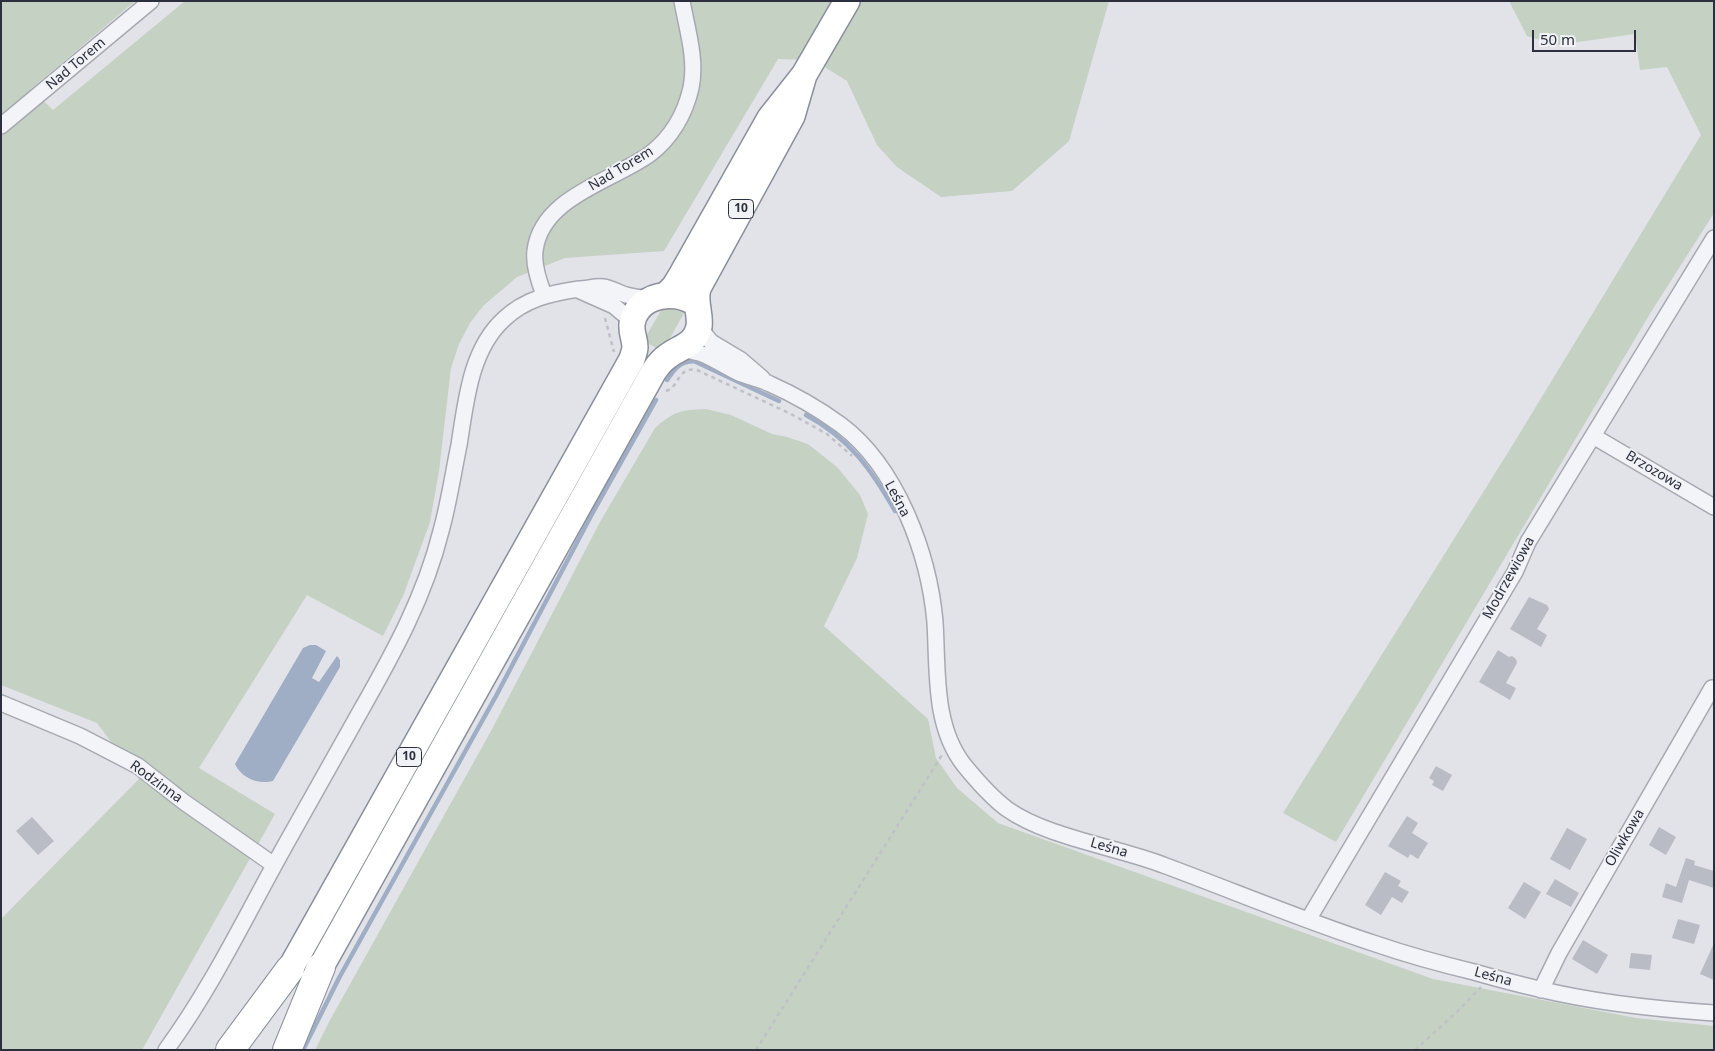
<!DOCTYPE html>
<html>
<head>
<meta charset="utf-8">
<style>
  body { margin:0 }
  #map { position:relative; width:1715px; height:1051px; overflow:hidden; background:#e1e3e8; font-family:"Noto Sans",sans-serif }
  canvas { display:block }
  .frame { position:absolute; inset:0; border:2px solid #2b2f3e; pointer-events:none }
  .scale { position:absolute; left:1532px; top:30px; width:104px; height:22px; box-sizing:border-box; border:2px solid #2b2f3e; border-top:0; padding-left:6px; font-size:15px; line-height:18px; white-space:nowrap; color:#2b2f3e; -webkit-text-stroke:4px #f0f2f6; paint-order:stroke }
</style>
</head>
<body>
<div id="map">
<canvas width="1715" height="1051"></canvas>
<div class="frame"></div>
<div class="scale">50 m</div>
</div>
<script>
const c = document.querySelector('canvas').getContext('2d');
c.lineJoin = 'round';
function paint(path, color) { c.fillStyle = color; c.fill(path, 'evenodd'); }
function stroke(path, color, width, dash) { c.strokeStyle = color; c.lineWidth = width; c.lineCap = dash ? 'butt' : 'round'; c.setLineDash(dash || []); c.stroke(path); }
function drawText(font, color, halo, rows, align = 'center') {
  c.font = font + ' "Noto Sans",sans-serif'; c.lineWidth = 4; c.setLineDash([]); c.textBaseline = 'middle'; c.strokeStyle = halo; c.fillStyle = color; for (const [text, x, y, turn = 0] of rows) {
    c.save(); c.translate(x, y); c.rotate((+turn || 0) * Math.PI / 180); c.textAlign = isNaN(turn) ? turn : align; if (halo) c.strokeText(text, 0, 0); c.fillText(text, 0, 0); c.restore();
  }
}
const green = new Path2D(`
  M1,1H135L31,89L53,110L185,1H1109L1069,141L1012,191L941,197L897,167L877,145L847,81L813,60L778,59L664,251L565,258L517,277L483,306L470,323L459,344L451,368L439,471L430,522L403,596L383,636L307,595L199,768L275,814L142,1050H1V919L139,779L97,723L1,685Z
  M1509,1H1714V213L1651,312L1336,842L1283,813L1512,446L1701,135L1667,67L1640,70L1635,34L1556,45L1527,36Z
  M670,304L685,311L668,342L658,349L649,344L645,338L663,307Z
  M706,409L731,415L772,434L787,437L808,444L837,467L860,495L868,514L857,558L824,626L928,719L936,758L957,788L998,823L1433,979L1636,1018L1714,1026V1050H315L329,1022L491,731L600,522L655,428C675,411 680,410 706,409Z`);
const water = new Path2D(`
  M310,645H316L326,651L312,678L319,682L337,656L340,660V667L273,781C259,785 241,778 235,764L303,648Z`);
const stream = new Path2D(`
  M667,380C675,368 679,362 694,361L779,401
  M806,415C849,438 871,469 895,511
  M303,1050L339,978L496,696L592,514L656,400`);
const building = new Path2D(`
  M1529,597L1547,605L1549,609L1537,629L1547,635L1541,647L1510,629Z
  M1498,650L1509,657L1512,656L1516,659L1517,663L1506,683L1516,688L1510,700L1479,682Z
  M1436,766L1452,775L1443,791L1432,785L1434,781L1429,778Z
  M1407,816L1418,823L1412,833L1428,843L1418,859L1410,854L1408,858L1388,846Z
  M32,817L54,841L38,855L16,831Z
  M1659,827L1676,837L1666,855L1649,845Z
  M1567,828L1587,839L1570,870L1550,859Z
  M1686,858L1695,861L1694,865L1714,871V888L1689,880L1682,903L1662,897L1666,883L1676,887Z
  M1385,872L1401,881L1398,886L1409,892L1402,903L1392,897L1381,915L1365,905Z
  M1555,879L1579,893L1571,907L1546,894Z
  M1524,882L1541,892L1525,919L1508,908Z
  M1678,919L1700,925L1694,944L1672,938Z
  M1583,940L1608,955L1597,974L1572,959Z
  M1714,943V980L1700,974Z
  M1631,953L1652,955L1650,970L1629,968Z`);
const path = new Path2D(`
  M605,318L614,352
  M666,391C680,387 677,366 697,370L791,414L827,434L852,456
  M756,1050L942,755
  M1415,1050L1457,1012L1481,987`);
const minor = new Path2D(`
  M1,126L151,1
  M578,290L614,306L632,321
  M544,295C539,282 533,265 535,251C541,197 613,181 650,154C671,138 685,114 691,88C697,60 687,29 682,1
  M699,327L711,342L741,360L762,378
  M683,349C689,351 696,352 702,354C715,359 726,367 739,373C749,377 760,379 770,384C795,395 819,409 841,425C897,467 929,554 935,622C938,670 933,725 964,765C977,781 991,797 1007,809C1048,838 1118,847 1166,866C1236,892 1305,921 1376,944C1408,955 1441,964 1474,972C1495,978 1517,984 1539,989C1596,1003 1655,1009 1714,1013
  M1593,436L1714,507
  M1,703L80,736L138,766L184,802L274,865
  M1308,920L1515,572L1528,542L1714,238
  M1541,990L1559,953L1712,688
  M166,1050C215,983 250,907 291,835C314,794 337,753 360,712C393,654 425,596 441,531C449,502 453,474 459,445C466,402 470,350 504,319C525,299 551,293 579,289C587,289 595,286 603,287C611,288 619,293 626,295C634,297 642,298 650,299`);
const trunk = new Path2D(`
  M665,296L674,287L682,274L770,118L804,75L847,1
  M321,967L654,371C658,365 662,360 668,356C680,347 695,345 699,327C701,313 694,303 698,288L792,116L804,75
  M290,969L632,359C633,355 635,351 635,347C635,339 631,333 632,324C635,302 658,293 677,296C684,297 690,300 696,303`);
const motorway = new Path2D(`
  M230,1050L290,969
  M287,1050L321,967`);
const shields = [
  [741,209,25],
  [409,757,25]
];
const shieldNames = [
  ["10",741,209],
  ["10",409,757]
];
const streetNames = [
  ["Nad Torem",76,64,-40],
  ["Nad Torem",621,169,-31],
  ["Brzozowa",1654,471,31],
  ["Leśna",897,499,62],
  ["Modrzewiowa",1509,578,-61],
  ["Rodzinna",156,782,36],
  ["Oliwkowa",1625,838,-60],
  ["Leśna",1109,848,16],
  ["Leśna",1493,977,15]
];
paint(green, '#c5d1c3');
paint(water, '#9fadc5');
stroke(stream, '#9fadc5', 4.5);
paint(building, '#b9bcc4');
stroke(minor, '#a7a9b2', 18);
stroke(trunk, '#8a8f9d', 28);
stroke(motorway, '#8a8f9d', 30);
stroke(path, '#bfc1c7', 2.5, [4, 4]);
stroke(minor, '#f3f4f7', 15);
stroke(trunk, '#fff', 25);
stroke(motorway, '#fff', 28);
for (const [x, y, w] of shields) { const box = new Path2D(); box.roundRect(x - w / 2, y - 9.5, w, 19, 4); c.fillStyle = '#f0f2f6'; c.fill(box); stroke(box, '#2b2f3e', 1); }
drawText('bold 12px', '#2b2f3e', null, shieldNames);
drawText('14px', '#2b2f3e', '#f0f2f6', streetNames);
</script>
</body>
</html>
